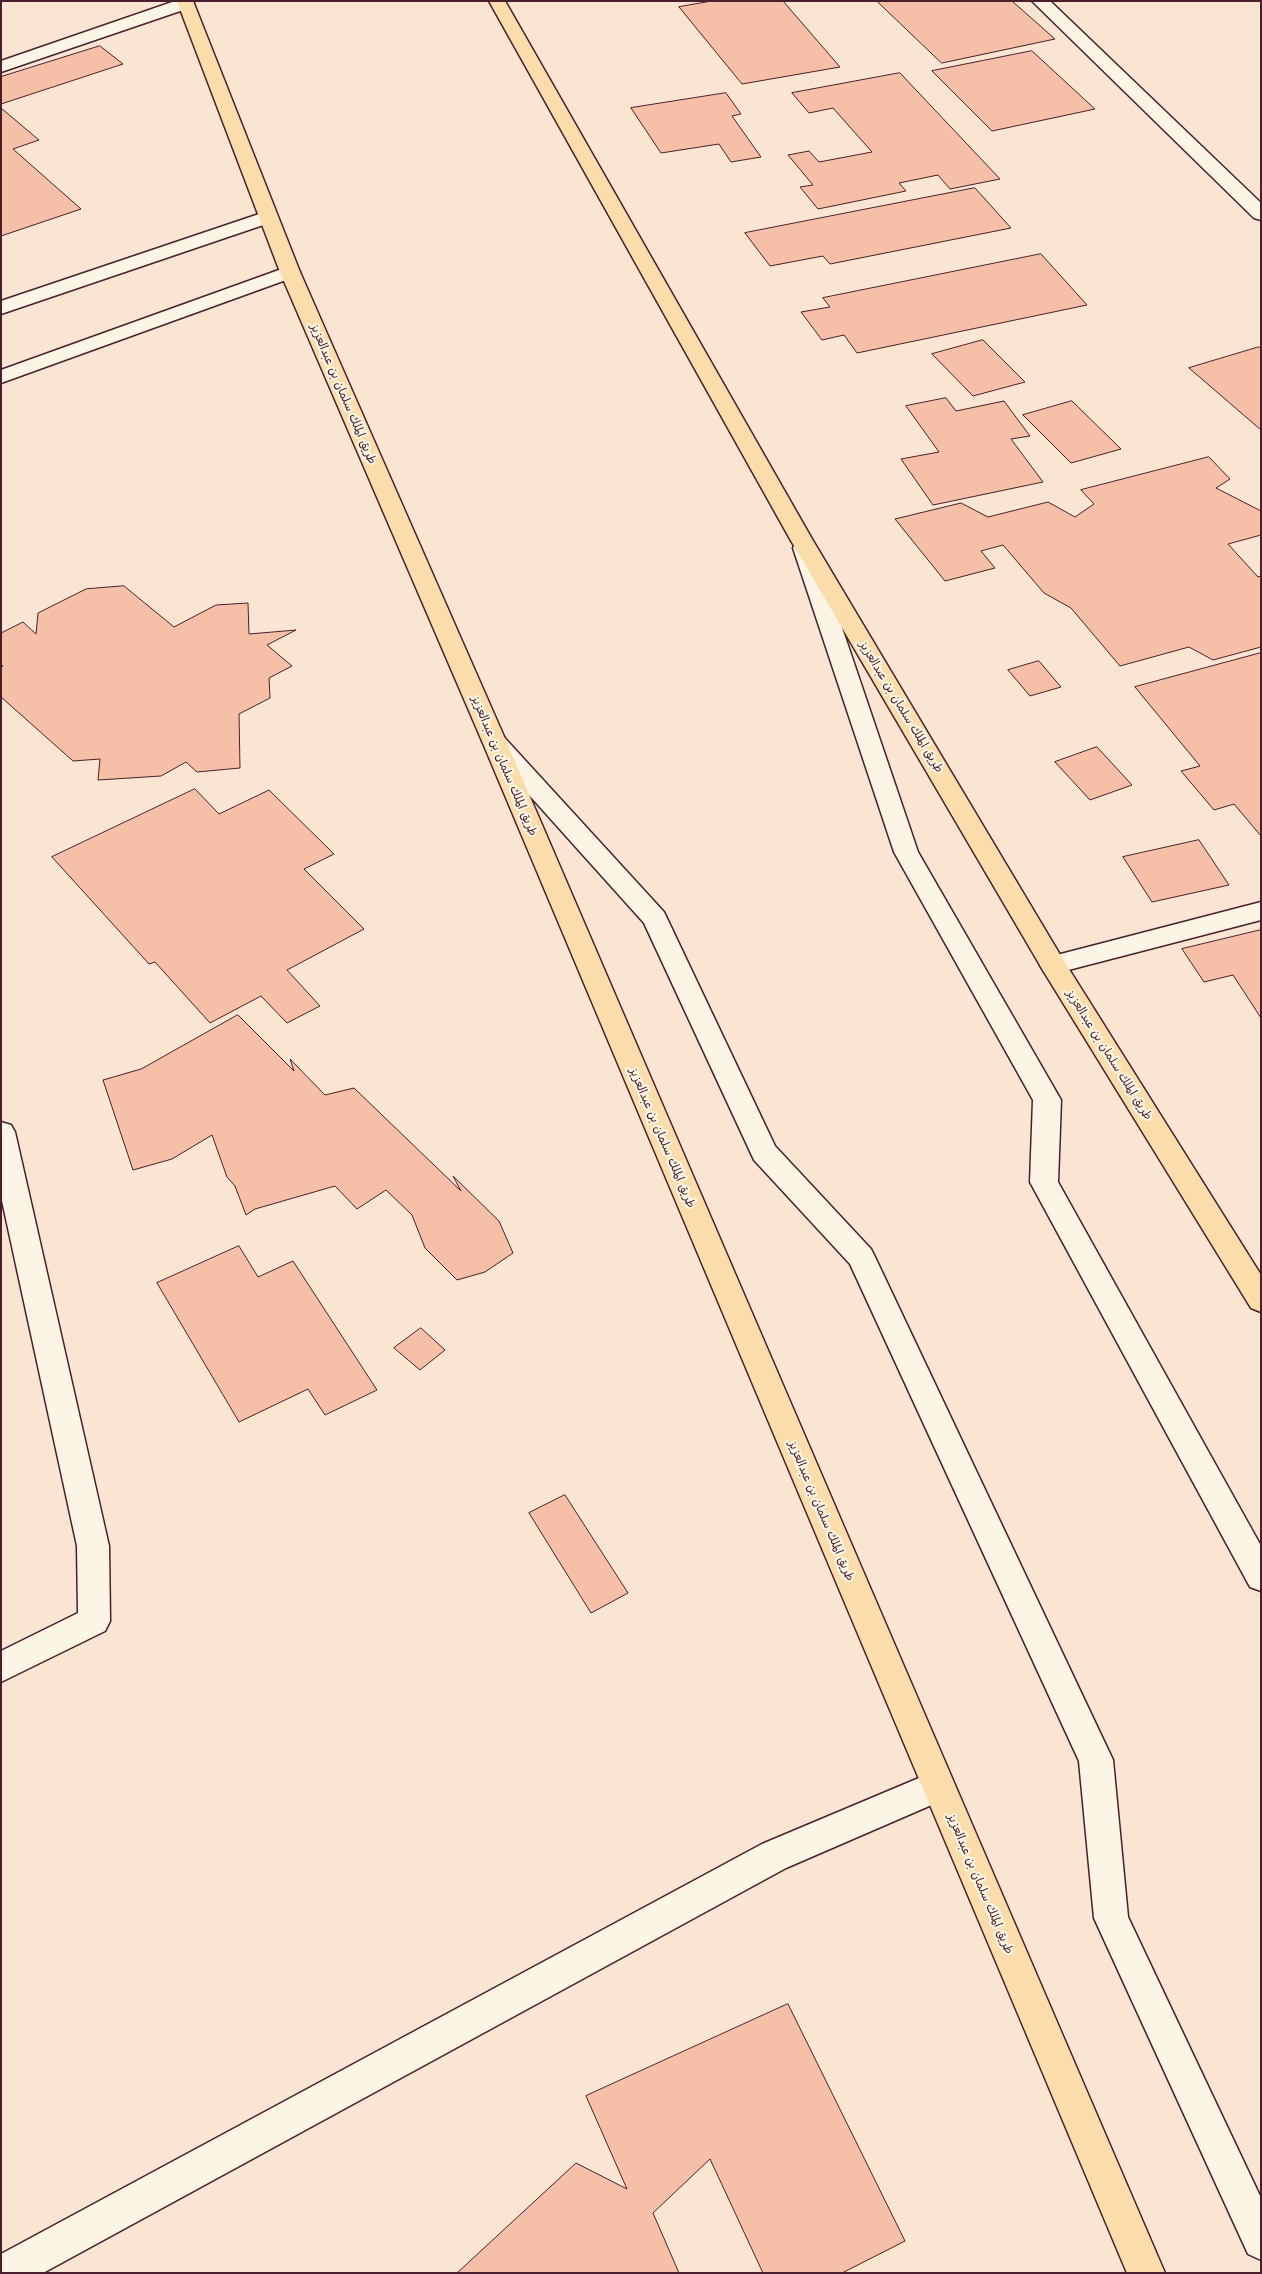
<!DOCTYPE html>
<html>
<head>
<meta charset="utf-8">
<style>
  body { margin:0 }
  #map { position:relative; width:1262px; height:2274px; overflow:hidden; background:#fae5d3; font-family:"Playpen Sans",sans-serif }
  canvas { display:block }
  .frame { position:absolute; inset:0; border:2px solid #4a1f2b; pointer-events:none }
</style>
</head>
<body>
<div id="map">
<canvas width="1262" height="2274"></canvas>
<div class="frame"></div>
</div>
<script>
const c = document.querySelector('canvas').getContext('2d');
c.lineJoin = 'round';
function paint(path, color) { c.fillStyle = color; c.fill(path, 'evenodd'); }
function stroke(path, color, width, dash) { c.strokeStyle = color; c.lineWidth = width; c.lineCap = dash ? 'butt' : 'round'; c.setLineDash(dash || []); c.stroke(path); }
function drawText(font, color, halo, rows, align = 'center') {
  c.font = font + ' "Playpen Sans","Playpen Sans Arabic",sans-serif'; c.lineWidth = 4.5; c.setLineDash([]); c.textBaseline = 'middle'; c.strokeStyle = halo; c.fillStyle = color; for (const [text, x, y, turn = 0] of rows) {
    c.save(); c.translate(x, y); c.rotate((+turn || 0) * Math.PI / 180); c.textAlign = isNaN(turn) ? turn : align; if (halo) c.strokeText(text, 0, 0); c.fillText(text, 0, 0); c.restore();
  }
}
const building = new Path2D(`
  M712,1H783L840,67L742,84L679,7Z
  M877,1H1012L1055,39L942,63Z
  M100,46L123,64L1,104V77Z
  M1032,51L1095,109L992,131L932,71Z
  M900,73L1000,179L950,189L938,175L899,183L906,191L818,209L800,187L813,185L788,155L809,151L819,162L872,152L833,108L809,113L792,93Z
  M726,93L741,114L732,116L761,157L731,162L719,144L661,153L631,108Z
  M1,108L39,140L13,149L81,209L1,236Z
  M975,188L1011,228L830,264L823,256L770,266L745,233Z
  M1041,254L1087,305L857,353L844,335L822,340L801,312L830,307L823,298Z
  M983,340L1025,382L973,396L932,354Z
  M1259,347L1261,348V430L1189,368Z
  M946,398L956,411L1004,401L1030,436L1011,439L1043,482L933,505L901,459L939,452L906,406Z
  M1072,401L1121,449L1071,463L1023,415Z
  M1209,457L1230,479L1216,488L1261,511V535L1228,544L1258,577L1261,576V647L1213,660L1189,647L1120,666L1071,608L1044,593L1003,545L981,551L995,568L945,581L895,519L961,503L988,517L1048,502L1075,517L1094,504L1081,490Z
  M124,586L174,627L216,605L248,603L249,634L296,630L267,645L292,666L269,678L270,698L239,714L240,768L197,772L186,762L161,776L98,780L100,759L73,761L1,697V667L3,666L1,665V633L23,622L36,634L38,613L86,589Z
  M1261,653V836L1234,804L1214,810L1181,771L1200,766L1135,687Z
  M1039,661L1061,687L1030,696L1008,670Z
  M1097,747L1132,785L1090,800L1055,762Z
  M195,789L219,814L269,790L334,854L304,869L364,929L287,970L320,1006L287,1023L261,996L210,1023L155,962L149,964L52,857Z
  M1199,840L1229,885L1152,902L1123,857Z
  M1261,930V1018L1233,975L1204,982L1182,949Z
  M238,1015L294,1071L290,1059L325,1095L354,1088L461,1191L453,1176L499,1221L513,1253L485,1272L457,1280L425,1248L412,1215L386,1190L357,1209L335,1186L255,1209L246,1215L235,1186L227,1177L212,1135L172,1159L133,1170L103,1080L141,1069Z
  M239,1246L258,1277L293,1261L377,1390L325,1415L308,1389L239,1422L157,1283Z
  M421,1328L445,1350L420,1370L394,1348Z
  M565,1495L628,1593L591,1613L529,1513Z
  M788,2004L905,2241L842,2273H763L710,2159L653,2213L679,2273H457L576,2163L627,2189L586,2096Z`);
const minor = new Path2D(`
  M175,1L194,3L192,7L1,72V61Z
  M1032,1H1050L1261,203V220L1254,218Z
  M268,211L275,213L277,217L275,221L1,314V301Z
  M290,266L297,268L300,272L297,276L1,383V370Z
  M804,541L812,543L815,548L918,852L1061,1100L1058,1182L1261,1546V1591L1250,1587L1030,1182L1033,1100L894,852L793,548L796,543Z
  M494,733L502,735L664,912L775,1146L871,1249L875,1257L1113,1760L1128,1917L1261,2198V2260L1248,2254L1094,1918L1079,1761L850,1264L754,1160L644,923L486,747L482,741L486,735Z
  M1261,902V920L1053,974L1044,972L1040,965L1044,958L1053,956Z
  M1,1122L11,1125L15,1132L109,1546L110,1621L105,1631L1,1682V1651L78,1613L77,1546L1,1196Z
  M938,1770L950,1775L955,1786L950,1797L786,1868L43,2273H1V2254L762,1844Z`);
const major = new Path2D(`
  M177,1H193L300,272L506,741L1165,2273H1127L482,741L280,272Z
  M489,1H505L812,539L1062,958L1261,1275V1312L1251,1308L1044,972L790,539Z`);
const streetNames = [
  ["طريق الملك سلمان بن عبدالعزيز",343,394,67],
  ["طريق الملك سلمان بن عبدالعزيز",901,707,59],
  ["طريق الملك سلمان بن عبدالعزيز",504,766,67],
  ["طريق الملك سلمان بن عبدالعزيز",1109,1055,58],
  ["طريق الملك سلمان بن عبدالعزيز",662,1138,67],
  ["طريق الملك سلمان بن عبدالعزيز",821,1511,67],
  ["طريق الملك سلمان بن عبدالعزيز",980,1884,67]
];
paint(building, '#f5bfa8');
stroke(building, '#4a1f2b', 1);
stroke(minor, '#4a1f2b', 3);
stroke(major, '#4a1f2b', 3);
paint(minor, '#fcf5e5');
paint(major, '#fbddab');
drawText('12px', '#4a1f2b', '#fcf5e5', streetNames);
</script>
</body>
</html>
